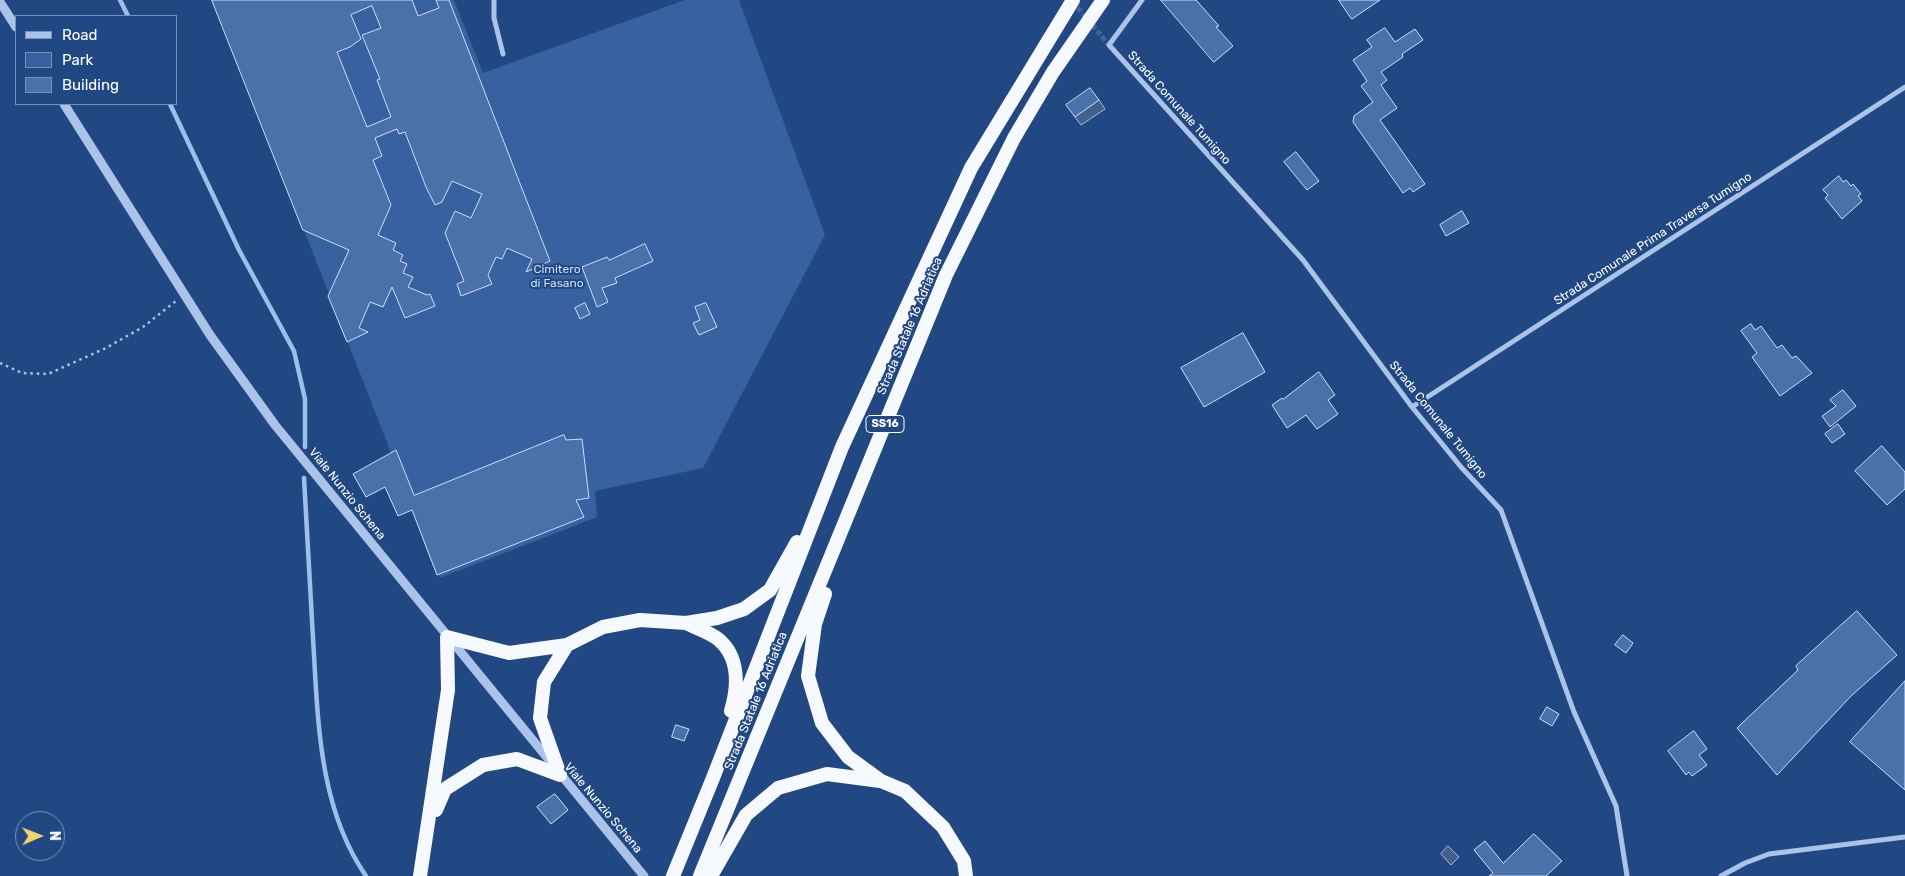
<!DOCTYPE html>
<html>
<head>
<meta charset="utf-8">
<style>
  body { margin:0 }
  #map { position:relative; width:1905px; height:876px; overflow:hidden; background:#224883; font-family:Rubik,sans-serif }
  canvas { display:block }
  .legend { position:absolute; left:15px; top:15px; width:162px; height:90px; box-sizing:border-box; background:#224883; border:1px solid #7a91b5; margin:0; padding:6px 9px; list-style:none; font-size:15px; color:#fff }
  .legend li { display:flex; align-items:center; gap:10px; height:25px }
  .legend b { width:25px; border:1px solid #7a91b5 }
  .north { position:absolute; left:15px; top:811px; width:50px; height:50px; box-sizing:border-box; background:#224883; border:1px solid #7a91b5; border-radius:50%; rotate:89deg; font-size:14px; font-weight:700; line-height:20px; text-align:center; color:#fff }
  .north::after { content:''; display:block; margin:auto; width:18px; height:22px; background:#f4d46d; clip-path:polygon(50% 0,100% 100%,50% 72%,0 100%) }
</style>
</head>
<body>
<div id="map">
<canvas width="1905" height="876"></canvas>
<ul class="legend">
<li><b style="height:6px;background:#abc3e8"></b>Road</li>
<li><b style="height:14px;background:#3761a0"></b>Park</li>
<li><b style="height:14px;background:#4b71ab"></b>Building</li>
</ul>
<div class="north">N</div>
</div>
<script>
const c = document.querySelector('canvas').getContext('2d');
c.lineJoin = 'round';
function paint(path, color) { c.fillStyle = color; c.fill(path, 'evenodd'); }
function stroke(path, color, width, dash) { c.strokeStyle = color; c.lineWidth = width; c.lineCap = dash ? 'butt' : 'round'; c.setLineDash(dash || []); c.stroke(path); }
function drawText(font, color, halo, rows, align = 'center') {
  c.font = font + ' Rubik,sans-serif'; c.lineWidth = 4; c.setLineDash([]); c.textBaseline = 'middle'; c.strokeStyle = halo; c.fillStyle = color; for (const [text, x, y, turn = 0] of rows) {
    c.save(); c.translate(x, y); c.rotate((+turn || 0) * Math.PI / 180); c.textAlign = isNaN(turn) ? turn : align; if (halo) c.strokeText(text, 0, 0); c.fillText(text, 0, 0); c.restore();
  }
}
const green = new Path2D(`
  M218,0H454L483,73L685,0H739L825,235L703,468L595,491L597,517L440,578L284,179Z`);
const water = new Path2D(`
  M1099,100L1105,109L1081,125L1075,117Z
  M1448,846L1459,857L1451,865L1441,854Z`);
const stream = new Path2D(`
  M120,0L128,16
  M170,104L239,250L294,351L305,399V447
  M304,478C307,532 310,585 313,638C318,718 318,807 366,876`);
const building = new Path2D(`
  M212,0H412L418,16L439,8L436,0H449L550,261L526,272L532,259L507,248L502,259L496,257L488,275L492,284L461,296L457,284L464,281L445,233L455,211L471,218L482,194L452,181L442,202L435,205L426,187L405,132L399,134L397,129L375,138L382,156L373,160L391,205L378,235L396,243L393,250L403,255L400,261L407,264L403,273L413,277L408,287L427,295L430,294L435,306L405,318L392,287L383,307L370,302L359,328L368,332L347,342L328,296L349,250L303,230ZM372,6L381,28L362,35L380,79L377,80L391,117L367,127L337,52L350,47L361,39L351,15Z
  M1161,0H1196L1219,26L1216,27L1233,46L1214,62Z
  M1339,0H1380L1352,19Z
  M1385,28L1395,42L1415,29L1423,40L1402,54L1403,57L1381,72L1387,80L1381,85L1397,108L1380,120L1425,184L1413,192L1410,188L1403,193L1353,122L1354,116L1373,102L1361,86L1367,81L1353,60L1372,47L1367,40Z
  M1090,88L1099,100L1075,117L1066,105Z
  M1296,152L1319,181L1307,190L1284,162Z
  M1839,176L1843,182L1846,180L1851,186L1853,184L1861,194L1858,196L1862,201L1842,219L1825,198L1828,195L1823,190Z
  M1462,211L1469,223L1446,236L1440,225Z
  M645,244L653,261L615,278L617,283L602,288L608,302L597,307L582,267L607,257L609,260Z
  M585,303L590,314L580,319L575,308Z
  M706,303L717,327L699,335L693,323L700,320L695,307Z
  M1751,324L1755,330L1761,326L1777,348L1782,345L1792,358L1796,356L1812,373L1780,396L1752,357L1757,353L1741,331Z
  M1243,333L1265,372L1204,407L1181,368Z
  M1319,372L1335,395L1328,400L1338,414L1317,429L1306,415L1287,428L1272,405L1282,398L1283,399Z
  M1843,390L1856,406L1830,427L1822,416L1836,406L1830,400Z
  M1838,424L1845,434L1832,443L1825,434Z
  M564,435L566,440L582,439L589,498L576,500L584,517L437,575L412,510L398,516L385,487L366,497L353,474L396,450L414,495Z
  M1882,446L1905,472V489L1887,505L1855,471Z
  M1857,611L1897,655L1851,696L1777,775L1737,728L1798,670L1796,666Z
  M1623,635L1633,643L1626,653L1615,645Z
  M1905,681V790L1850,742Z
  M1547,707L1559,714L1552,726L1540,719Z
  M676,725L689,729L684,741L672,737Z
  M1694,731L1707,749L1699,755L1707,765L1692,776L1689,772L1686,775L1668,751Z
  M555,794L568,810L551,824L537,807Z
  M1534,834L1562,861L1546,876H1489L1493,873L1474,850L1485,841L1503,863Z`);
const minorTunnel = new Path2D(`
  M1073,2L1109,45`);
const path = new Path2D(`
  M0,363L22,373L48,374L106,348L143,327L176,301`);
const minor = new Path2D(`
  M494,0V18L503,54
  M1142,0L1109,45L1303,260L1412,407L1461,467L1501,510L1574,712L1616,806L1627,876
  M1412,407L1905,87
  M1721,876L1745,863L1769,854L1905,837`);
const tertiary = new Path2D(`
  M0,2L16,27
  M64,104L210,335L275,425L644,876`);
const trunk = new Path2D(`
  M825,594L815,624L808,676L822,723L848,757L881,781L905,791L943,827L964,861L966,876
  M686,623C696,628 709,632 718,639C740,657 738,687 731,711
  M560,775L540,718L544,682L567,645
  M436,810L445,789L483,765L517,759L560,775
  M420,876L448,690L447,637L509,653L567,645L603,627L640,620L686,623L717,618L744,609L770,590L797,542
  M673,876L713,778L842,447L971,168L1073,0
  M700,876L946,275L1014,138L1053,72L1103,0
  M711,876L746,815L778,788L827,774L880,781`);
const shields = [
  [885,424,38]
];
const shieldNames = [
  ["SS16",885,424]
];
const streetNames = [
  ["Strada Comunale Tumigno",1179,108,48],
  ["Strada Comunale Prima Traversa Tumigno",1653,239,-33],
  ["Strada Statale 16 Adriatica",910,326,-67],
  ["Strada Comunale Tumigno",1438,420,51],
  ["Viale Nunzio Schena",347,494,51],
  ["Strada Statale 16 Adriatica",756,701,-68],
  ["Viale Nunzio Schena",603,808,50]
];
const parkNames = [
  ["Cimitero",557,270],
  ["di Fasano",557,284]
];
paint(green, '#3761a0');
paint(water, '#445f8a');
stroke(water, '#9fbee9', 1);
stroke(stream, '#9fbee9', 4.5);
paint(building, '#4b71ab');
stroke(building, '#cfdff6', 1);
stroke(minorTunnel, '#436396', 5, [5, 2.5]);
stroke(path, '#abc3e8', 2.5, [2.5, 4]);
stroke(minor, '#abc3e8', 5);
stroke(tertiary, '#abc3e8', 9);
stroke(trunk, '#f6f9fe', 14);
for (const [x, y, w] of shields) { const box = new Path2D(); box.roundRect(x - w / 2, y - 8.5, w, 17, 4); c.fillStyle = '#224883'; c.fill(box); stroke(box, '#fff', 1); }
drawText('bold 11px', '#fff', null, shieldNames);
drawText('12px', '#fff', '#224883', streetNames);
drawText('12px', '#cfdff6', '#224883', parkNames);
</script>
</body>
</html>
